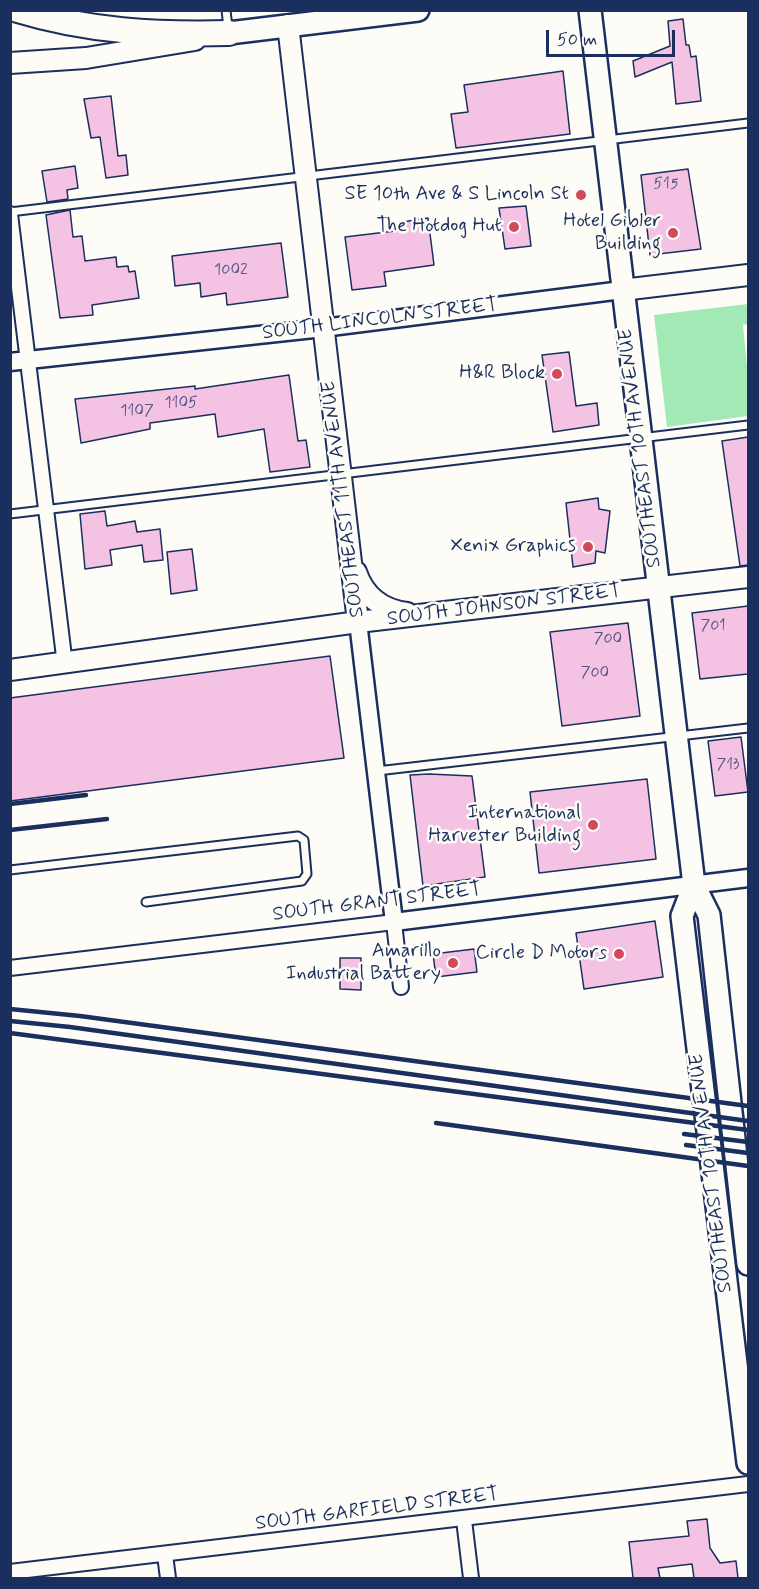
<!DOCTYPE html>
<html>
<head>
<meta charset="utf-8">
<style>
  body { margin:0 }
  #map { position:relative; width:759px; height:1589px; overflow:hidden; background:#fdfcf7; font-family:Mynerve,sans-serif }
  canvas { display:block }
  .frame { position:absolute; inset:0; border:12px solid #1b2f5e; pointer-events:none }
  .scale { position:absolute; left:546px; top:30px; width:129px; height:27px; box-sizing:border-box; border:3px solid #1b2f5e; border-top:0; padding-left:8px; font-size:18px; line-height:21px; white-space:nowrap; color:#1b2f5e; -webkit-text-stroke:4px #fdfcf7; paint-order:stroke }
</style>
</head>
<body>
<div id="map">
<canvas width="759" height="1589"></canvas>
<div class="frame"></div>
<div class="scale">50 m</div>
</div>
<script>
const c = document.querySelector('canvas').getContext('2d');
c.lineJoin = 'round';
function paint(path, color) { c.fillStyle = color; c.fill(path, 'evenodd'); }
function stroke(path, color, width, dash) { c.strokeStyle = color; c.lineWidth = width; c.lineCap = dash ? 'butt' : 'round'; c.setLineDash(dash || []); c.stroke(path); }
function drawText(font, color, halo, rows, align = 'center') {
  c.font = font + ' Mynerve,sans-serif'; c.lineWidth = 5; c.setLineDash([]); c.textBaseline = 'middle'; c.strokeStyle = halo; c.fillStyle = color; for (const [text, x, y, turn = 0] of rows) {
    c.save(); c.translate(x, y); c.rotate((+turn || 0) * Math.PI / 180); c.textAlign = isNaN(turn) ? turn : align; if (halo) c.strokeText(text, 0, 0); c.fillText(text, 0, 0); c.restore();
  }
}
const green = new Path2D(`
  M748,304V324L743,325L748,377V416L667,427L654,315Z`);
const building = new Path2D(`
  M683,19L686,45H689L691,57L696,56L701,101L676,104L672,62L635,77L633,61L670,46L668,21Z
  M563,71L570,134L456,148L451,114L468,112L464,85Z
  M111,96L118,156L126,155L128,175L106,178L100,137L91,138L84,99Z
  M75,166L78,188L67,190L68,199L47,202L42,171Z
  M688,169L701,249L650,255L641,175Z
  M526,206L531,246L505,249L499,208Z
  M70,210L73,237L82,236L85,261L116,257L117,267L128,266L129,272L135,271L139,298L92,305L93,315L60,318L46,215Z
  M428,218L434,265L384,272L386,286L352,290L345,237L403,230L402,222Z
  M281,243L288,297L227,305L226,293L201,297L200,283L175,286L172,256Z
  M569,352L576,406L597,403L599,425L553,432L542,355Z
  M289,375L298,441L306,440L310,467L270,472L264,429L218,437L215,414L150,423V429L81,443L75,399L195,386V389Z
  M748,437V565L740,566L722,441Z
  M598,498L599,509L610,511L605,553L596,551L595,563L573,567L566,503Z
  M105,511L107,526L135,521L137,532L160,529L163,560L144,562L142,545L110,550L112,565L85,569L80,514Z
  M192,549L197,590L171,594L167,552Z
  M748,606V674L700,679L692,613Z
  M628,623L640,716L562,726L550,632Z
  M330,656L344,758L10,801V698Z
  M741,737L748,792L715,796L708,741Z
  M429,774L472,776L485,877L423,886L410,775Z
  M647,779L656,859L539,873L530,792Z
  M655,921L663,977L584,989L576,933Z
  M474,949L477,972L436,977L433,954Z
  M340,958H361V990L340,989Z
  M707,1519L710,1548L720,1563L736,1561L738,1578H694L692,1564L658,1568L660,1578H633L629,1542L689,1536L687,1521Z`);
const service = new Path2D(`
  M226,10L228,28
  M10,212L748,123
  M10,514L748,425
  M377,771L748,728
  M10,870L298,836L304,840L307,874L302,881L146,902`);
const minor = new Path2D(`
  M10,214L65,665
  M10,968L394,922L401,987
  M464,1520L471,1578
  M165,1555L168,1578
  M10,1572L748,1484`);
const tertiary = new Path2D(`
  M10,362L323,328L622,290
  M358,622L394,922L748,878`);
const secondary = new Path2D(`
  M288,25L358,622
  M10,63L86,58L195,40
  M622,290L748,275
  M356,572C364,596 382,610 407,613
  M10,670L358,622L748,577`);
const primary = new Path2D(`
  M590,10L694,885L709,915L748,1264
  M229,33L418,10
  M694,885L682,916L748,1463`);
const motorway = new Path2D(`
  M18,10C87,31 157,35 229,33`);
const rail = new Path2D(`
  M10,804L86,795
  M10,830L107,819
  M10,1009L80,1016L748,1106
  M10,1021L70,1027L748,1121
  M10,1033L748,1130
  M436,1123L748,1166
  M684,1134L748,1142
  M686,1145L748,1153`);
const markers = [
  [581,195,6,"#d1495b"],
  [514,227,6,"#d1495b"],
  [673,233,6,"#d1495b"],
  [557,374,6,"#d1495b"],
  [588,547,6,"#d1495b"],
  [593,825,6,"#d1495b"],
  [619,954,6,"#d1495b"],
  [453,963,6,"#d1495b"]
];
const numberNames = [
  ["515",666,185],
  ["1002",231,271],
  ["1105",181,404],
  ["1107",137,412],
  ["701",713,627],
  ["700",608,640],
  ["700",595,674],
  ["713",728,766]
];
const poiNames = [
  ["SE 10th Ave & S Lincoln St",569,195],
  ["Hotel Gibler",661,222],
  ["Building",661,245],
  ["The Hotdog Hut",502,227],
  ["H&R Block",545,374],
  ["Xenix Graphics",576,547],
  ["International",581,814],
  ["Harvester Building",581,837],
  ["Amarillo",441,952],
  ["Industrial Battery",441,975],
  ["Circle D Motors",607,954]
];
const streetNames = [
  ["SOUTH LINCOLN STREET",380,320,-7],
  ["SOUTHEAST 10TH AVENUE",641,448,-97],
  ["SOUTHEAST 11TH AVENUE",344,499,-97],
  ["SOUTH JOHNSON STREET",504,606,-7],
  ["SOUTH GRANT STREET",377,903,-7],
  ["SOUTHEAST 10TH AVENUE",712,1173,-97],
  ["SOUTH GARFIELD STREET",377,1510,-7]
];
paint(green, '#a3e9b5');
paint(building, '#f4c3e4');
stroke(building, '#1b2f5e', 1.5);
stroke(service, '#1b2f5e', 11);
stroke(minor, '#1b2f5e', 18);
stroke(tertiary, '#1b2f5e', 21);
stroke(secondary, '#1b2f5e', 24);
stroke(primary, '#1b2f5e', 26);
stroke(motorway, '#1b2f5e', 28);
stroke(service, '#fdfcf7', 7);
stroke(minor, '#fdfcf7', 14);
stroke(tertiary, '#fdfcf7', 16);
stroke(secondary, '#fdfcf7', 20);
stroke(primary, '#fdfcf7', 21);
stroke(motorway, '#fdfcf7', 24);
stroke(rail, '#1b2f5e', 4.5);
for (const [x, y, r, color] of markers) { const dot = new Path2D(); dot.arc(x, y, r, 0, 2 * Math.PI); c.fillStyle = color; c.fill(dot); stroke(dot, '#fdfcf7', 2); }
drawText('16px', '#515480', null, numberNames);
drawText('20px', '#1b2f5e', '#fdfcf7', poiNames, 'right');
drawText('20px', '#1b2f5e', '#fdfcf7', streetNames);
</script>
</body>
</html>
